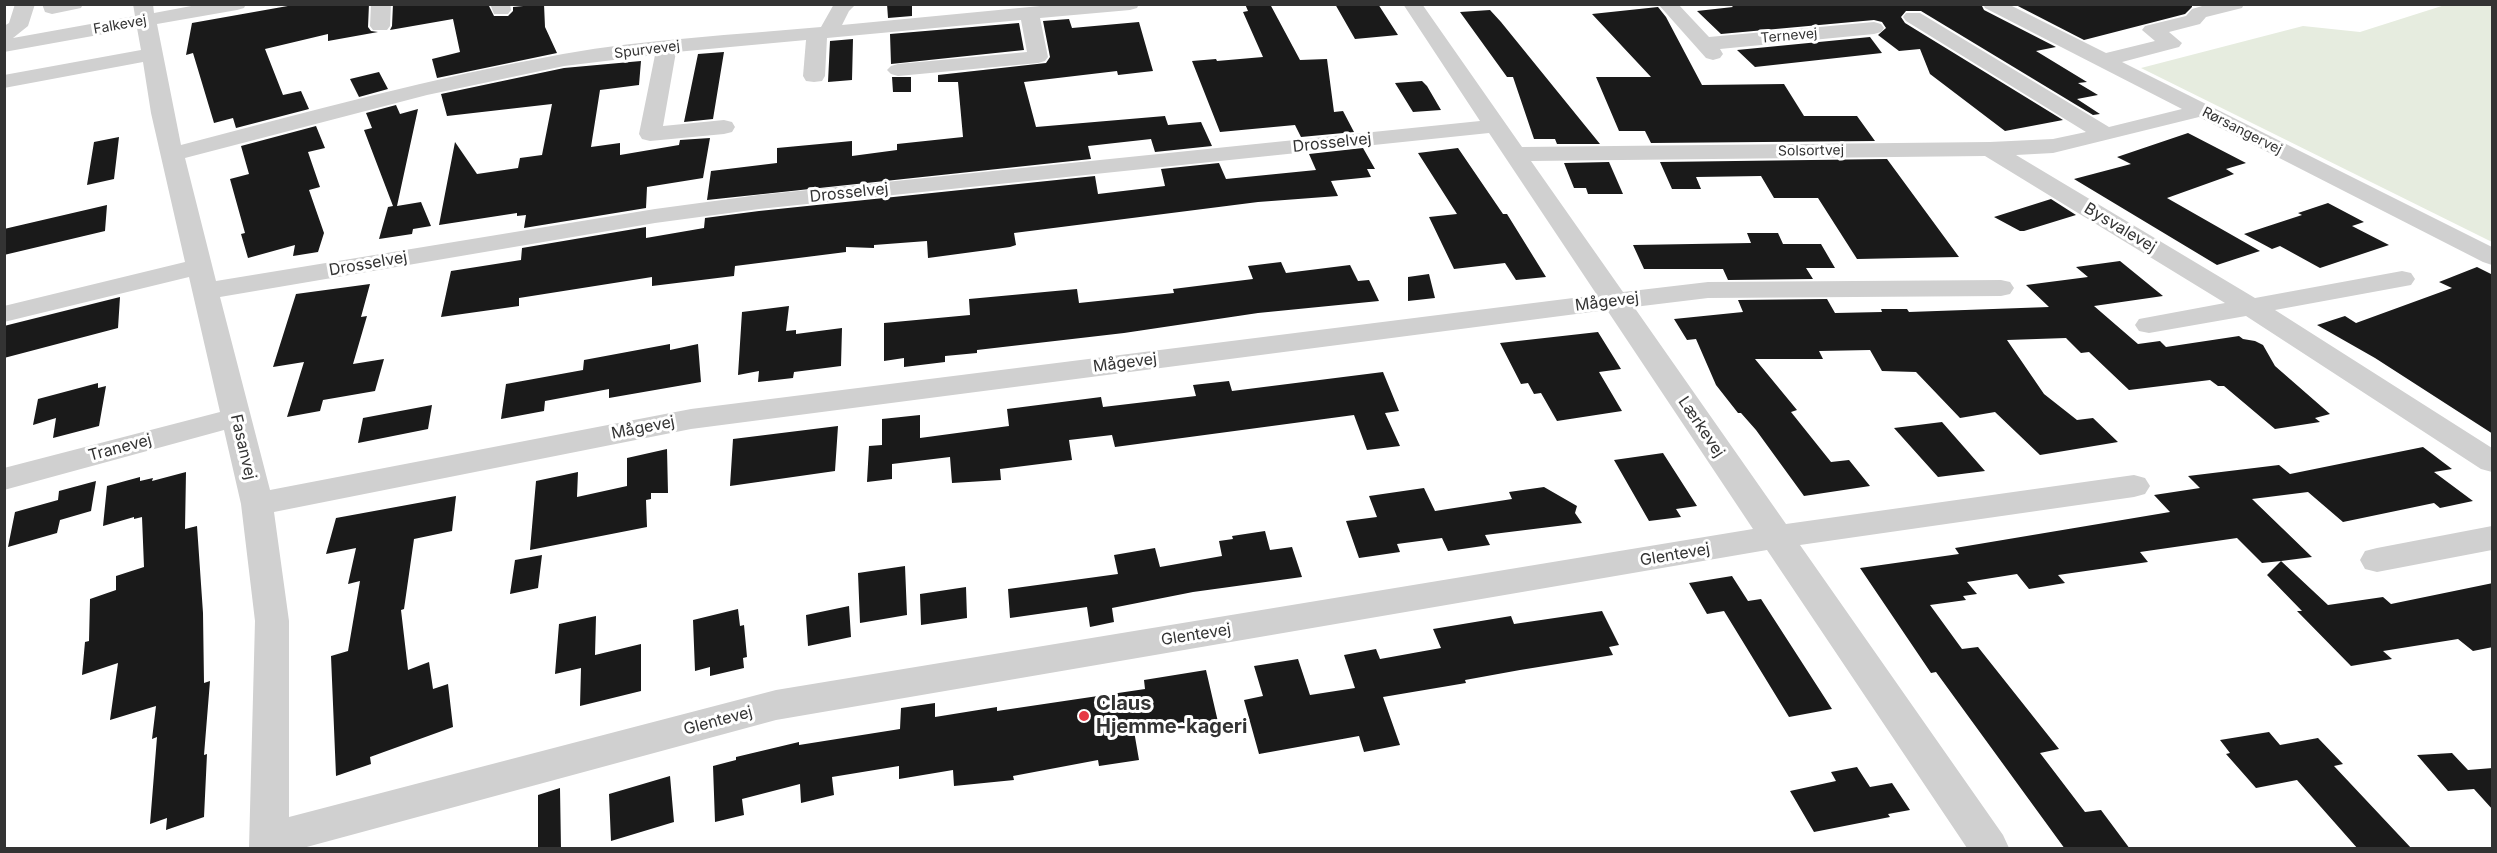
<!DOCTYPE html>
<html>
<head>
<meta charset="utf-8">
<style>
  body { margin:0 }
  #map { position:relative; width:2497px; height:853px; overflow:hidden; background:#fff; font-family:Inter,sans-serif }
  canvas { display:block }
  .frame { position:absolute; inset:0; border:6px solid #333; pointer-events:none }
</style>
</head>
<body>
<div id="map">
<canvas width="2497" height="853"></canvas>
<div class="frame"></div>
</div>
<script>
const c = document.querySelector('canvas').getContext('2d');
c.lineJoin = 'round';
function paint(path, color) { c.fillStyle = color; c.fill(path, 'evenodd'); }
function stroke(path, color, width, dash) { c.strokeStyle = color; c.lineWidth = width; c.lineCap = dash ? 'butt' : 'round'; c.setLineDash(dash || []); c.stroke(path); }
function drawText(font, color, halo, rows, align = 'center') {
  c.font = font + ' Inter,sans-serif'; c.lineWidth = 6; c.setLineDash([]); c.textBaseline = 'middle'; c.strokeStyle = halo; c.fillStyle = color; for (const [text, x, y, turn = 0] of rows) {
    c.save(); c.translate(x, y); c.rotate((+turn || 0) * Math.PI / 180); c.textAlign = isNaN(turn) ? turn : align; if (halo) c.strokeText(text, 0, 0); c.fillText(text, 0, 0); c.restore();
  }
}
const green = new Path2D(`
  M2448,4L2492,5V242L2141,68L2303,26L2360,32Z`);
const building = new Path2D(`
  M299,4H369L368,27L371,31L378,32L328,41V34L265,49L283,95L301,91L309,109L236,128L233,118L214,123L193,53L186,55L192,23Z
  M393,4H488L494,16H508L513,11V7L544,4L545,27L557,53L437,78L432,59L460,52L453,19L390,30L392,26Z
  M887,4H912V16L888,18Z
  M1245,4H1270L1300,60L1327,59L1334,112L1343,111L1354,132L1301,137L1295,125L1220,132L1192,61L1216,59L1217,61L1263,57L1243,12L1248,11Z
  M1335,4H1378L1398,35L1355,39Z
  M1730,4H1981L1984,10L2056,47L2036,51L2087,82L2078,83L2098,95L2077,99L2100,114L2093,115L1921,11H1906L1901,17L1905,23L2063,120L2005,131L1930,74L1920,49L1899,51L1878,35L1886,28L1882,22L1874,20L1721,34L1697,11L1733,7Z
  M2014,4H2192V7L2185,14L2084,40Z
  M1658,7L1666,17L1702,85L1784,84L1804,116H1857L1875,141L1651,143L1645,131H1619L1596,77H1651L1592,14Z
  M1490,10L1501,22L1600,144H1557L1555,139H1534L1513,77H1507L1460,12Z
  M1069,19L1072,28L1139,22L1153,71L1118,75L1117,71L1024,82L1036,127L1165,116L1168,125L1201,122L1212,146L1155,152L1151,139L1088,146L1091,159L707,200L711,171L777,163V148L852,141V156L897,150V144L963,137L958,82H938V75L1046,63L1050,57L1043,21Z
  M1019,23L1024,50L891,64L890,34Z
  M1870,37L1882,53L1755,67L1737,50Z
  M853,39L852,80L828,82L830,41Z
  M724,52L713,119L684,122L698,54Z
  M641,61L639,85L600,90L591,147L620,143V155L679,145L680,140L710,138L703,178L647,187L646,208L524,228L526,215L517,216V213L439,225L455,142L477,174L518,168L520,158L542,155L552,104L447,116L441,94L564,68Z
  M379,72L388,89L359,97L350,79Z
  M892,77H911V92H893Z
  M1422,81L1427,86L1441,110L1413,112L1395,83Z
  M396,105L400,114L418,109L397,206L421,202L431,226L413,229L412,234L379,239L388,207L393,206L364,130L372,128L366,113Z
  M316,126L325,148L308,152L320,187L309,190L324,233L318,252L293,256L295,245L248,258L241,234L245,233L230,179L249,174L241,146Z
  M2188,133L2246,163L2226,169L2234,174L2167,198L2260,251L2217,265L2074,179L2131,164L2117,157Z
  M119,137L114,179L87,185L94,142Z
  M1363,148L1375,169H1367L1371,177L1331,181L1338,196L1258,202L1014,233L1016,245L1010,247L928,258L927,241L874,245V248L846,247V252L735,266L734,276L652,286V277L519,298V306L441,317L451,271L521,260L522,248L646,227V238L704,228L705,218L759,211L1095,176L1098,194L1165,186L1161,169L1219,163L1226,179L1316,170L1309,154Z
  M1458,148L1503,214H1507L1546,277L1516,280L1505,263L1454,269L1429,217L1457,214L1418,153Z
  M1887,159L1959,257L1857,259L1818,198H1774L1761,176L1696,177L1701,189H1672L1660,162Z
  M1609,162L1623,194H1588L1586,188H1574L1564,163Z
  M2051,199L2076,215L2024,231H2020L1994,217Z
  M2328,203L2364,222L2352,226L2389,245L2320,268L2280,246L2272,249L2244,234L2302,215L2298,213Z
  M107,205L105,231L4,255V229Z
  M1747,233H1778L1783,244H1821L1835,268H1806L1813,279L1728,280L1723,269H1644L1633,245L1751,243Z
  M2120,261L2163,296L2094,306L2138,344L2160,341L2166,347L2239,336L2243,339L2255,341L2263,345L2275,366L2330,414L2315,418L2320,422L2275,429L2224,386H2218L2210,380L2129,390L2089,352L2081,353L2066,338L2007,340L2044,394L2077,420L2093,418L2118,442L2040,455L1995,412L1960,418L1916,372L1882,371L1870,350L1819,351L1823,359H1755L1797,410L1791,412L1831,462L1849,460L1870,486L1804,496L1756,430L1741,413H1738L1716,385L1696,339L1687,340L1674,319L1743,312L1738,300L1827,299L1835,313L1882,312L1881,309H1907L1909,312L2049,307L2026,285L2088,277L2076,267Z
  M1281,262L1286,273L1350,265L1358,281L1369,280L1379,301L1258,313L1124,333L977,350V353L945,356V362L904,367V358L884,361V323L970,315L969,299L1077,289L1079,303L1174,293L1173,289L1253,279L1248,266Z
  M2477,267L2493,275V434L2375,358L2317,325L2345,316L2356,323L2452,288L2439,282Z
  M1429,274L1435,298L1408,301V277Z
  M370,284L361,317L367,316L353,364L384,359L375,391L323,400L320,411L287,417L304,362L273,367L296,294Z
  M120,297L118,328L4,358V326Z
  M789,306L786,331L796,330V334L842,328L841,366L794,372L793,378L758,382L759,371L738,375L742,312Z
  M1598,332L1621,369L1599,372L1622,411L1557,421L1541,393L1534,394L1528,383L1521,384L1500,343Z
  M670,344V350L698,344L701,382L609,398V389L545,401L544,411L501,419L506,384L583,370L584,360Z
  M1383,372L1399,411L1385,413L1400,446L1367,450L1354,415L1115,447L1112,435L1069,440L1072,460L1000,469L1001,480L952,483L950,457L892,464V479L867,482L869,446L882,445V419L920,415V438L1009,426L1007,409L1101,397L1103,407L1196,396L1193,385L1229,381L1232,391Z
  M98,383V388L106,386L99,426L53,438L56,418L33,425L38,399Z
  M432,405L428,429L358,443L363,418Z
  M1942,422L1985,471L1938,477L1894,428Z
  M838,426L835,471L730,486L733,439Z
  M2423,447L2452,469L2434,472L2473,501L2440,508L2434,503L2343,522L2308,492L2252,499L2312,557L2281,561L2328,605L2383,597L2391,604L2493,583V647L2473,651L2458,639L2383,651L2392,659L2351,666L2297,611H2302L2267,575L2281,561L2262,563L2237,538L2140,552L2148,562L2058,575L2065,583L2029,589L2017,574L1967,582L1977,594L1963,596L1966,600L1930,605L1962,649L1978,647L2059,749L2040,753L2085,812L2101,810L2130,849H2065L1936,672L1931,673L1860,568L1959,554L1955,548L2170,512L2154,495L2200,488L2188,476L2279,465L2290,474Z
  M667,449L668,493H651V499L646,500L647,527L530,550L536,481L578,472L577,497L627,486V458Z
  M1663,453L1697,506L1676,509L1681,517L1649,521L1614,460Z
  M186,472L185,529L197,526L203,613L204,683L210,681L204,755L207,754L204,817L166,830L167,818L150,824L157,737L152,739L156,706L110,720L118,663L82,675L85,642L89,641L90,599L116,590V576L144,567L142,517L134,519V517L103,526L107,486L140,477V481L153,478L152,481Z
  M96,481L91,511L60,520L57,533L8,547L15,512L58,500L59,491Z
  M1544,487L1577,506L1575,513L1582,523L1485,535L1490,545L1448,551L1442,538L1397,544L1400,552L1359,558L1346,521L1377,517L1369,496L1424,488L1435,511L1512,499L1509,492Z
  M456,496L452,531L414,539L404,609L401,610L408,670L429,662L433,689L448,684L453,727L370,757L371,764L336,776L331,656L348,651L360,581L348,584L356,548L326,554L336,518Z
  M1265,531L1270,550L1292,547L1302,577L1193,592L1112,608L1114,622L1090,627L1087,607L1010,618L1008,589L1118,574L1114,555L1155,548L1160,567L1222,556L1219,541L1233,539L1232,536Z
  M542,555L538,588L510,594L515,560Z
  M905,566L907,615L860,623L858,573Z
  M1732,576L1748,601L1761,599L1832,709L1789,717L1724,611L1707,614L1689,583Z
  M966,587L967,618L921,625L920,594Z
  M849,606L851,637L808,646L806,615Z
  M738,609L740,626L744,625L747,657L743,658L744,668L710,676V667L695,671L693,620Z
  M1602,611L1619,645L1609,647L1613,655L1520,670L1465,680L1466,683L1383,697L1400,745L1364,752L1359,736L1259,754L1244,700L1263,696L1254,666L1298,659L1310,695L1355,688L1344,655L1376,649L1380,659L1441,648L1433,629L1511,616L1514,624Z
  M596,616L595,655L641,644V691L580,706L581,668L555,674L559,624Z
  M1206,670L1218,722L1184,728L1183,722L1134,731L1139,760L1099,766L1098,760L1013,776L1014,780L954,786L953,770L899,779V766L832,777L834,795L801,803L800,784L742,799L744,815L715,822L713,766L736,760V757L799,742V745L900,729L901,708L935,703V717L997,707V711L1145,689L1144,680Z
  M2269,732L2280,745L2318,738L2343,764L2334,766L2412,849H2358L2297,780L2256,788L2226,754L2230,753L2220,740Z
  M2452,753L2468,770L2493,768V810L2474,789L2448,791L2417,755Z
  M1857,767L1870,787L1892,783L1910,810L1888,814L1890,817L1814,832L1790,791L1836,781L1831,772Z
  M670,776L674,822L611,841L609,794Z
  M560,788L561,849H538V795Z`);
const minor = new Path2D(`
  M15,4H35L28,26L13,38L135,16L133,4H153L154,13L202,4H246L244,8L237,10L157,24L181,145C308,112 434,77 563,54C647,39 735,35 821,27L834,4H856L849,11L842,25L1061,4H1139L1137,8L1130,10L1040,18L1048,57L1045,61L1038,63L898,76L891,74L887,70L891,66L898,64L1027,52L1021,20L827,38L825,76L822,81L814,82L806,81L803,76L806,40L676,52L663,126L724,120L732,122L735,127L732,132L724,134L650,141L642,139L639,134L655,55L564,66L427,95L185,158L216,281L655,209L759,195L1480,121L1403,4H1422L1522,147L1990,142L2053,139L2086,132L1906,21L1903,17L1906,13H1920L2109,127L2182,109L1985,8L1983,4H2008L2106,53L2155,41L2142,30L2145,26L2186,16L2192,9L2209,4H2244L2242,8L2206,17L2200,24L2169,32L2182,43L2179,47L2122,62L2492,247V265L2483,262L2199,117L2053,153L2016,155L2255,298L2402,271L2411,273L2415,279L2411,285L2275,310L2492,448V472L2481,469L2246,316L2149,333L2139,331L2135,325L2139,319L2225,303L1985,156L1531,161L1623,292L1708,282L2001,280L2010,282L2014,288L2010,294L2001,296L1708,298L1634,307L1786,524L2134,475L2145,478L2150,486L2145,494L2134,497L1800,545L2003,835L2009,848H1967L1767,550L776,720L303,848H249L255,621L241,504L224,430L4,490V468L220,412L189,277L4,322V306L185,262L151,113L143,62L4,88V75L141,50L137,28L4,52V26L9,23ZM1489,133L1597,295L691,409L270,490L220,297L655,223L759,209ZM1607,310L1753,529L776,690L289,817V621L274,512L691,429Z
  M42,4H83L81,8L52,14L45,12Z
  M371,4H391L390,26L387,30H373L370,26Z
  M490,4H510L511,10L508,14H494Z
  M1658,4H1678L1709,37L1874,22L1881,24L1884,28L1881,32L1874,34L1720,49L1723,54L1720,58L1713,60L1706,58Z
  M2492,526V550L2377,572L2365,569L2360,560L2365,551L2377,548Z`);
const markers = [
  [1084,716,6,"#e63946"]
];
const farStreetnames = [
  ["Falkevej",120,25,-10],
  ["Ternevej",1789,36,-5],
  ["Spurvevej",647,50,-7],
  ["Rørsangervej",2242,131,27],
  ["Solsortvej",1811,151,-1]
];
const streetNames = [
  ["Drosselvej",1332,143,-6],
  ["Drosselvej",849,193,-6],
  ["Bysvalevej",2120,228,31],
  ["Drosselvej",368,264,-10],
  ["Mågevej",1607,302,-7],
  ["Mågevej",1125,363,-7],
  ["Lærkevej",1701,427,56],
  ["Mågevej",643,428,-11],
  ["Fasanvej",243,447,77],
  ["Tranevej",120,448,-15],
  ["Glentevej",1675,555,-10],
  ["Glentevej",1196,635,-9],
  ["Glentevej",718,721,-15]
];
const nearPoinames = [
  ["Claus",1096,704],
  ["Hjemme-kageri",1096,727]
];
paint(green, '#e6ecdf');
paint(building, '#1a1a1a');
paint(minor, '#d0d0d0');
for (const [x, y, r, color] of markers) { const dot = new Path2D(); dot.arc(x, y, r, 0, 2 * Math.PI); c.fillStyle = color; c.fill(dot); stroke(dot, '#fff', 2); }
drawText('14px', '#333', '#fff', farStreetnames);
drawText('16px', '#333', '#fff', streetNames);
drawText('bold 20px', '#333', '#fff', nearPoinames, 'left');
</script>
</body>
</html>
